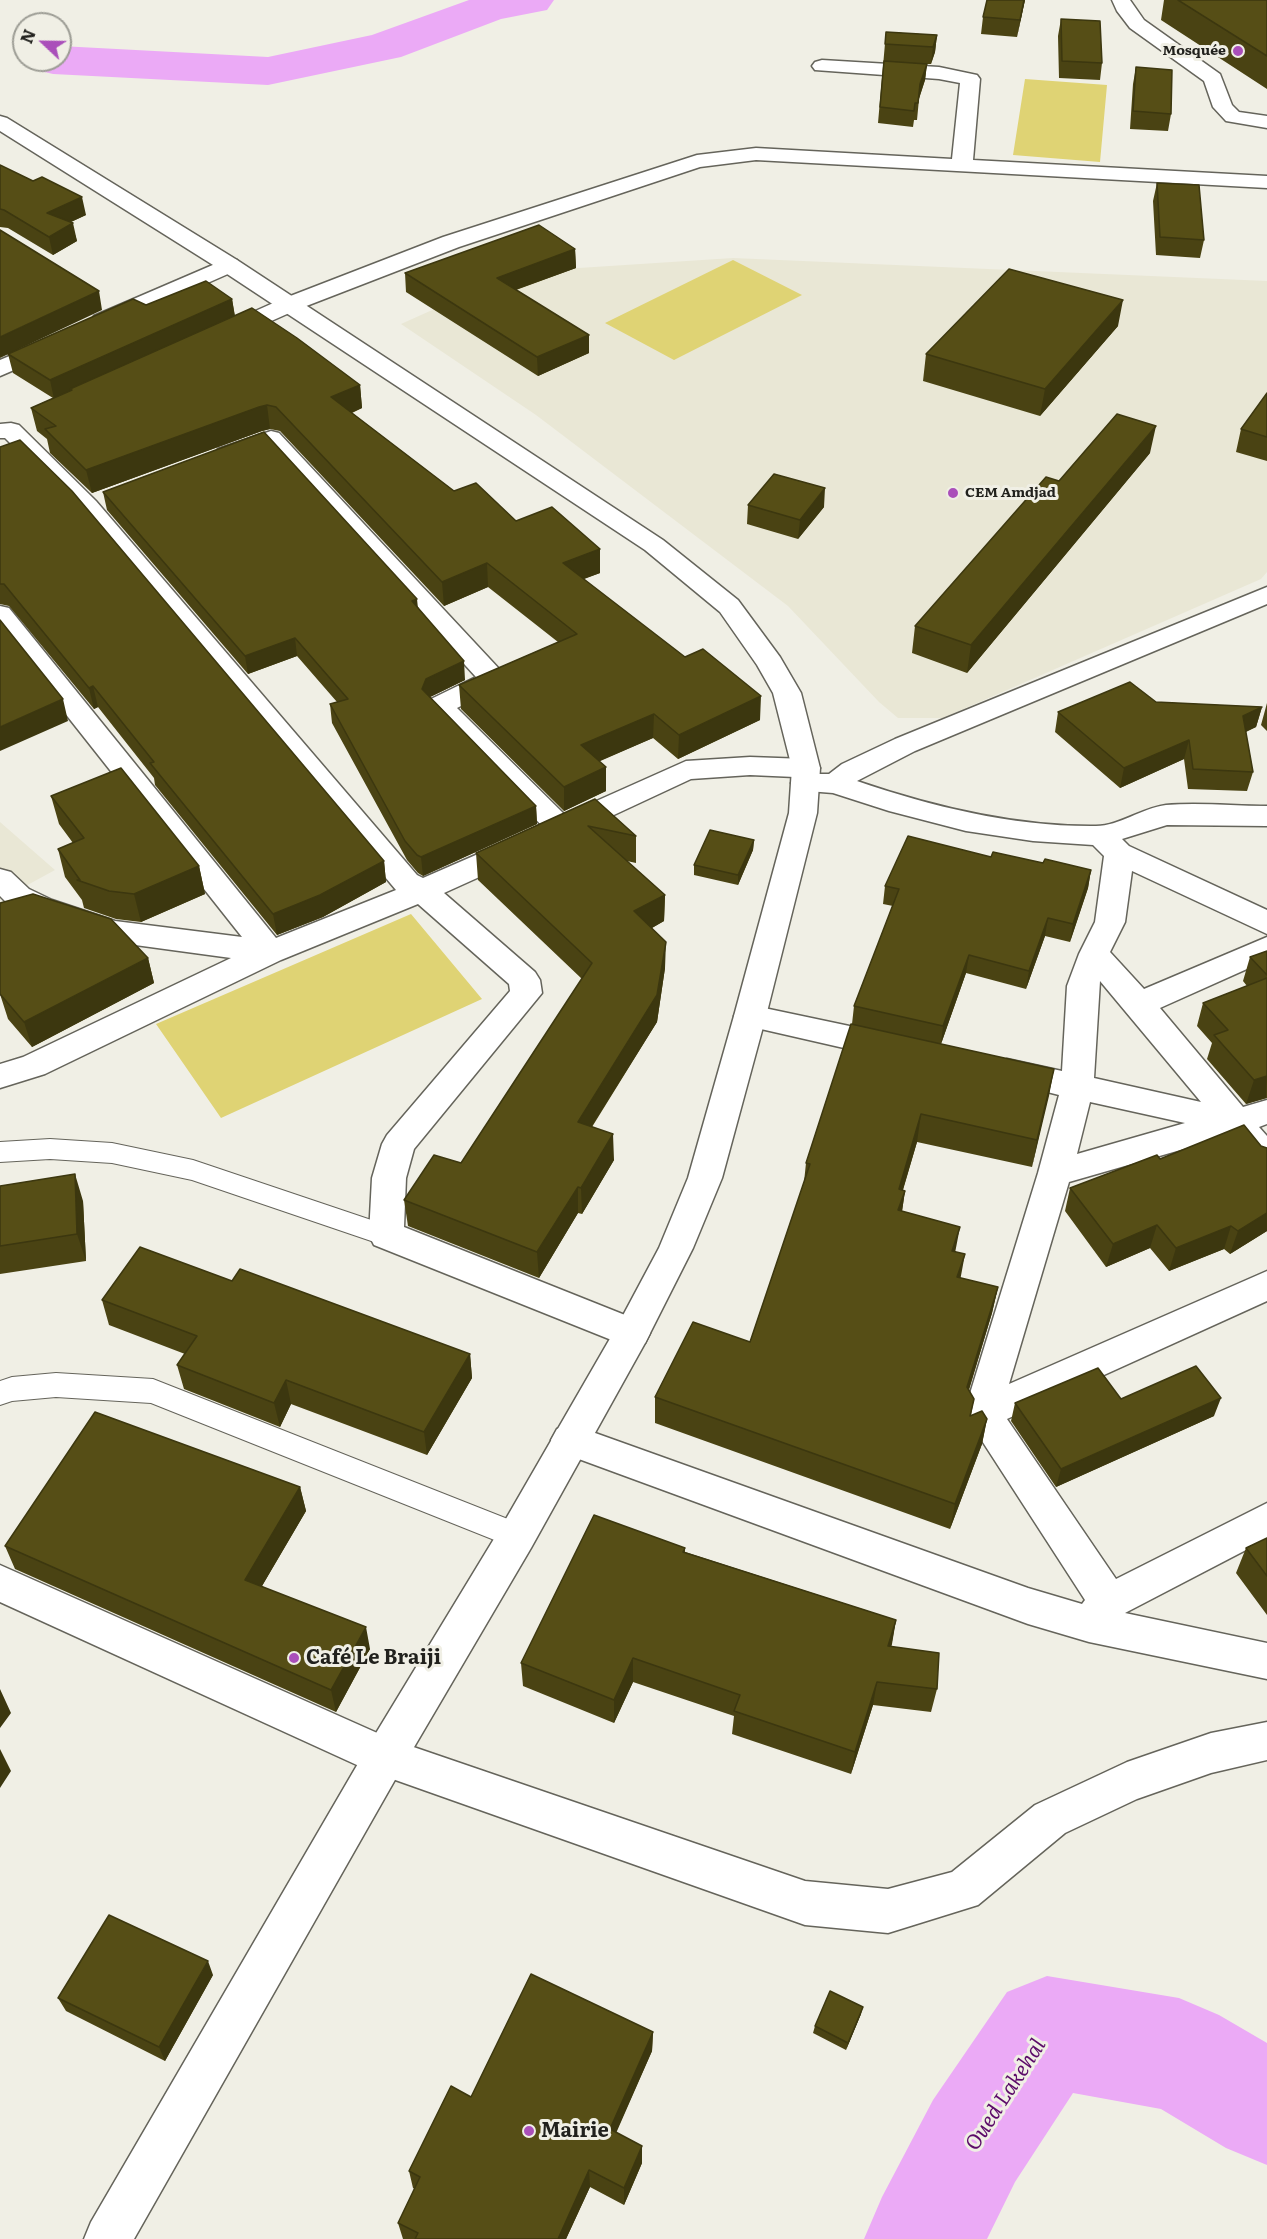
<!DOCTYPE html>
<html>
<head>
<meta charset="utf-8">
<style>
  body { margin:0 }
  #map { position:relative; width:1267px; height:2239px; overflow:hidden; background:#f0efe5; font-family:Literata,serif }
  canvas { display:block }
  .north { position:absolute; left:12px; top:12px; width:60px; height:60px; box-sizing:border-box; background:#f0efe5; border:2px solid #9d9d95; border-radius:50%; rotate:292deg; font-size:16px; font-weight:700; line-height:24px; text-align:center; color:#21211d }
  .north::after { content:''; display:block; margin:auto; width:21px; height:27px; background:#aa4fba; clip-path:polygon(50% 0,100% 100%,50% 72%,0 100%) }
</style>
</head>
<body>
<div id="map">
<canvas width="1267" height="2239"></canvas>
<div class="north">N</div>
</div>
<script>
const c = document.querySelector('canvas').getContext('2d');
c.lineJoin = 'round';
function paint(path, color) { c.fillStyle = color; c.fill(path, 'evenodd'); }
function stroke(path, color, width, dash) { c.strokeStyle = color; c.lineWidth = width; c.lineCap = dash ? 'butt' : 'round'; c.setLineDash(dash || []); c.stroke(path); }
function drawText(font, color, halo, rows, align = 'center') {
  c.font = font + ' Literata,serif'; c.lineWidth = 6; c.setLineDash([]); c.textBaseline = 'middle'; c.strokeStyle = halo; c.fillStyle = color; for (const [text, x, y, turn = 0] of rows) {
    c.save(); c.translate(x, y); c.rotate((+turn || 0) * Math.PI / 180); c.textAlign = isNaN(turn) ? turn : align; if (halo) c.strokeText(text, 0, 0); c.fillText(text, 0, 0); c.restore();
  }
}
const built = new Path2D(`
  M733,258L1267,281V572L1261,579L943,718H898L879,702L788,606L536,415L401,324L517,272Z
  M0,822L55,870L0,900Z`);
const green = new Path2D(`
  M1025,79L1107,85L1100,162L1013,155Z
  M733,260L802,295L674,360L605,323Z
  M411,914L482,999L221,1118L156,1024Z`);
const river = new Path2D(`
  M469,0H554L547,10L501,19L401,57L268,85L53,74L36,70L29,60H60V46L268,57L372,35Z
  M1047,1976L1179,1998L1219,2015L1267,2043V2165L1226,2148L1161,2109L1073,2093L1015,2182L987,2239H864L882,2197L933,2100L1007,1992Z`);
const lane = new Path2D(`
  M50,1139L112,1143L193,1160L395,1228L399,1235L395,1242L386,1246L192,1180L112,1163L50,1159L0,1162V1142Z
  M56,1373L153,1379L528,1527L532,1536L528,1545L517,1549L151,1403L56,1397L12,1401L0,1405V1381L12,1377Z`);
const street = new Path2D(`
  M1112,0H1130L1144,20L1220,74L1232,105L1239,112L1267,116V128L1226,121L1213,107L1204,81L1130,28L1117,11Z
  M822,60L939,67L977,75L980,79L973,160L1267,176V188L756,160L700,167L459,247L296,310L231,339L223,341L215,339L212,334L215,329L280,300L443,237L697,155L756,148L952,159L960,83L939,79L815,70L812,66L815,62Z
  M229,258L237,260L240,265L237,270L110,326L102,328L94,326L91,321L94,316Z
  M50,339L58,341L61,346L58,351L0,376V360Z
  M11,423L19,425L96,501L417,875L423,878L508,841L518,838L528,841L533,848L528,855L444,893L535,972L540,980L542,993L414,1149L406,1178L404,1227L645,1323L650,1333L645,1343L632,1348L619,1343L374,1245L369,1235L372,1178L382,1144L387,1135L510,991L509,984L418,904L281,960L45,1074L0,1088V1064L23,1057L231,958L113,942L30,914L7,903L0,896V869L11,872L29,889L52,900L115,921L242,937L0,631V606L9,608L276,938L396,890L78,511L5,438H0V424Z
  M271,431L279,433L503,673L507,679L503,685L457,708L565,815L686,761L750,757L806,759L816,762L820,768L816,774H829L842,764L895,739L1267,587V604L915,751L857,781C933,807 1015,827 1096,826C1119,826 1142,808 1166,805C1199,802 1234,806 1267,806V826L1167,825L1122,839L1129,846L1267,910V934L1132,871L1125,922L1110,952L1144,989L1267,937V960L1160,1008L1243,1107L1267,1100V1124L1259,1127L1267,1136V1172L1255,1168L1229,1136L1069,1182L1009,1384L1267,1271V1301L1007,1419L1116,1579L1267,1503V1539L1125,1613L1267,1643V1679L1089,1642L1028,1624L557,1451L551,1440L557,1429L570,1424L1028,1588L1082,1604L1085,1600L964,1413L1038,1173L1059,1095L996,1079L991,1071L996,1063L1007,1059L1062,1071L1067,986L1079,954L1095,922L1104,856L1093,845L1033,841L966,831L889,811L833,793L795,790L791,783L795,777L750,775L691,779L571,835L561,838L551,835L425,706L429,700L476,677L267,448L227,461L218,459L215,454L218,449ZM1100,981L1201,1102L1094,1078ZM1090,1102L1185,1123L1077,1154Z
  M750,1005L892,1035L903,1039L908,1047L903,1055L892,1059L739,1024L734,1016L739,1008Z
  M0,1565L393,1740L805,1881L888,1889L952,1872L1035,1805L1127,1762L1211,1733L1267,1722V1760L1211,1773L1137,1799L1065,1833L978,1905L888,1933L805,1925L370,1771L0,1602Z`);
const secondary = new Path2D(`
  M0,116L7,118L237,260L663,540L738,600L780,657L801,693L820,768L817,813L766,1016L722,1178L693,1248L645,1343L531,1548L400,1771L134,2239H84L91,2222L370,1743L503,1524L619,1323L659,1248L688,1178L734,1016L789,813L792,768L773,693L757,665L720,612L645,550L221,270L0,131Z`);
const wall = new Path2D(`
  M987,0H1025L1017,37L981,34L983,17Z
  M1164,0H1267V89L1161,20Z
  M1061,19L1102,63L1100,80L1059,78L1058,36Z
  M886,32L937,35L935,52L931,64H925H927L925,80L919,99L917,120H914L913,127L878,123Z
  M1136,67L1171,114L1168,131L1130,129L1133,84Z
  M0,165L86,215L71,222L77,241L53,255L8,228L0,227Z
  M1157,183L1204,240L1200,258L1156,255L1153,201Z
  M575,249L576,268L516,290L589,353L538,376L406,292L405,273Z
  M232,299L235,316L360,385L362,408L352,413L454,491L516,521L600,549V573L583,579L760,720L678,759L653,738L599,761L606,767V791L564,811L461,709L459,685L558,642L488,587L444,606L280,431L270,429L262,431L92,493L50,453L47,439L37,431L31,408L53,398L13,373L8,354L146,305Z
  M1118,326L1040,416L923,381L926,354Z
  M1267,393V461L1236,452L1241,429Z
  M0,447L384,861L386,882L323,917L277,935L155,785L154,778L98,707L94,709L9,606L0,604Z
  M1150,453L967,673L912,653L915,626L1059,481Z
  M103,492L418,607L465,680L430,697L536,806L537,824L423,876L418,873L407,860L332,723L330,704L337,702L297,656L248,674L107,510Z
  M748,505L824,507L798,539L747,524Z
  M1156,702L1262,707L1256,727L1246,732L1253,772L1247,791L1188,789L1184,759L1120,788L1055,732L1058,712Z
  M1267,703V731L1261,725Z
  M51,796L199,866L205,894L141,922L116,919L84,908L82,900L65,877L58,849L73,843L59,824Z
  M595,799L636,836V863L627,861L665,895L664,921L652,928L665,968L657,1022L592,1127L614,1160L582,1214L578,1213L539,1278L408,1226L404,1200L461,1163L582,979L478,880L476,853Z
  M754,840L753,850L738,885L694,875V865Z
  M991,857L1043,863L1091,870L1088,888L1070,942L1045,936L1026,989L966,973L941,1044L1054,1069L1032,1167L917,1142L903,1190L905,1191L902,1211L955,1251L960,1278L998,1287L992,1313L969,1390L974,1399L971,1415L987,1419L982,1444L950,1529L655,1423V1397L750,1342L804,1182L806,1163L852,1024L854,1006L893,906L883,904L885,886Z
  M1267,951V1098L1246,1104L1207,1059L1212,1043L1197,1026L1203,1003L1247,986L1243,981L1250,957Z
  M148,958L154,983L32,1047L8,1019L0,994Z
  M1261,1146L1267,1148V1231L1230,1254L1224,1249L1169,1271L1150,1248L1106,1267L1065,1211L1070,1188L1160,1159Z
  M0,1186L83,1201L86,1261L0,1274Z
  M232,1281L470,1354L472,1378L427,1455L291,1404L280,1427L184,1389L177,1365L185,1354L109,1325L102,1300Z
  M1121,1399L1214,1416L1056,1487L1011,1421L1015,1403Z
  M300,1487L306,1511L262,1586L370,1649L336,1712L15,1569L5,1546Z
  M1267,1538V1615L1236,1573L1246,1548Z
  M685,1548V1552L896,1620L891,1647L937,1689L931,1712L873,1705L851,1774L732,1734L734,1716L633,1682L614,1723L523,1686L521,1663Z
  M213,1975L165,2061L66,2011L58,1998Z
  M861,2014L846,2050L813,2033L815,2026Z
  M653,2032L652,2051L616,2132L642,2163L624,2205L590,2187L566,2239H403L398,2223L415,2189L413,2188L409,2171L471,2097Z`);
const shadedWall = new Path2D(`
  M1024,0H1025L1017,37L1020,20Z
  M937,35L935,52L931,64L933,47Z
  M927,64L925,80L918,101L920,84Z
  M82,197L86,215L51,231L47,213Z
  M73,223L77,241L53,255L49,237Z
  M575,249L576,268L498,296L497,278Z
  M99,291L102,310L0,358V337Z
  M232,299L235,318L70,389L71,391L54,399L50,380Z
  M1123,300L1118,326L1040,416L1045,389Z
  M589,335V353L538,376L537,357Z
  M360,385L362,408L334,420L331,397Z
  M267,405L270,429L262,431L92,493L86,470L259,407Z
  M1156,426L1150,453L967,673L971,645Z
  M825,488L824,507L798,539L800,520Z
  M600,549V573L563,587V563Z
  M487,563L488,587L444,606L442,582Z
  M417,599L419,618L412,601Z
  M295,638L297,656L248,674L245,656Z
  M464,661L465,680L428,698L422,689L426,679Z
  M93,686L98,707L94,709L89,688Z
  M761,696L760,720L678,759L679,735Z
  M63,699L68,721L0,751V727Z
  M1262,707L1256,727L1238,735L1243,716Z
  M654,714L653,738L582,769L581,745Z
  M1189,740L1184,759L1120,788L1124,768Z
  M606,767V791L564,811V787Z
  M536,806L537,824L423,876L421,857Z
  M754,840L753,850L738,885V875Z
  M384,861L386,882L323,917L277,935L273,914Z
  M199,866L205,894L141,922L134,894Z
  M1091,870L1088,888L1070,942L1073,924Z
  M665,895L664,921L634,938V911Z
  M1048,918L1045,936L1026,989L1029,971Z
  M666,942L665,968L657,1022L578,1148V1122Z
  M969,955L966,973L941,1044L943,1026Z
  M148,958L154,983L32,1047L24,1022Z
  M1054,1069L1049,1096L1032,1167L1037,1140Z
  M1267,1076L1266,1098L1246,1104L1254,1080Z
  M921,1114L917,1142L895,1216L899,1189Z
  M613,1134L614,1160L582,1214L581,1188Z
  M75,1174L83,1201L86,1261L77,1234Z
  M578,1187V1213L539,1278L537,1252Z
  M905,1191L901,1218L898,1210Z
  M1267,1213V1231L1230,1254L1238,1231Z
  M1157,1225L1150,1248L1106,1267L1113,1244Z
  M1231,1226L1224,1249L1169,1271L1176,1248Z
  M960,1227L955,1253L952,1251Z
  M965,1254L960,1281L957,1277Z
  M998,1287L992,1313L962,1412L967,1387Z
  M470,1354L472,1378L427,1455L424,1432Z
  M286,1380L291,1404L280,1427L274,1403Z
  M1221,1398L1214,1416L1056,1487L1061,1469Z
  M987,1419L982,1444L950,1529L955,1504Z
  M300,1487L306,1511L252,1603L245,1580Z
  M896,1620L892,1644L884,1670L888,1646Z
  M366,1627L370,1649L336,1712L331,1690Z
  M633,1658V1682L614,1723V1700Z
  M877,1682L873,1705L851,1774L855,1752Z
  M0,1689L11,1713L0,1728Z
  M0,1749L11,1771L0,1788Z
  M208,1961L213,1975L165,2061L159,2047Z
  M863,2007L861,2014L846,2050L848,2043Z
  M653,2032L652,2051L610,2147V2129Z
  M642,2146V2163L624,2205V2188Z
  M589,2170L590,2187L566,2239H558Z`);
const building = new Path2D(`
  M987,0H1024L1020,20L983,17Z
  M1178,0H1267V56Z
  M1061,19L1100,21L1102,63L1062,61Z
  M886,32L937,35L933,47L885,44Z
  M884,61L927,64L920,84L918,103H915L914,111L880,107Z
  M1136,67L1172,70L1171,114L1133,111Z
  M0,165L33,181L42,177L82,197L47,213L73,223L49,237L4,210L0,209Z
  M1157,183L1199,185L1204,240L1160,237Z
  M539,225L575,249L497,278L589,335L537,357L405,273Z
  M0,230L99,291L0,337Z
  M1009,269L1123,300L1045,389L926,354Z
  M206,281L232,299L50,380L8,354L133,299L146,305Z
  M252,308L297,338L360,385L331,397L454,491L476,483L516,521L552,507L600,549L563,563L685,657L703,649L761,696L679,735L654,714L581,745L606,767L564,787L459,685L577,634L487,563L442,582L276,407L267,405L259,407L86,470L45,429L56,426L31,408L72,390L70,389Z
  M1267,393V437L1241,429Z
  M1117,414L1156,426L971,645L915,626L1046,477L1059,481Z
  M264,432L417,599L412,601L464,661L426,679L422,689L536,806L421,857L417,855L405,841L330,704L348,699L295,638L245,656L103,492Z
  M20,440L72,491L384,861L320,895L273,914L150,763L154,762L93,686L89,688L4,584H0V447Z
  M774,474L825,488L800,520L748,505Z
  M0,620L63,699L0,727Z
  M1130,682L1156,702L1262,707L1243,716L1253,772L1193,769L1189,740L1124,768L1058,712Z
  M121,768L199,866L134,894L109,891L77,880H80L58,849L84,838L51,796Z
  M595,799L636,836L588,826L665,895L634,911L666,942L657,995L578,1122L613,1134L581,1188L578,1187L537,1252L404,1200L434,1155L461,1163L592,963L476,853Z
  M710,830L754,840L738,875L694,865Z
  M908,836L991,857L993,852L1043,863L1045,859L1091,870L1073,924L1048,918L1029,971L969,955L943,1026L854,1006L899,889L885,886Z
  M33,894L111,919L148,958L24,1022L0,994V903Z
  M1267,951V975L1250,957Z
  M1267,978V1076L1254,1080L1214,1035L1228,1030L1203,1003Z
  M851,1024L1054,1069L1037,1140L921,1114L899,1189L905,1191L898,1210L960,1227L952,1251L965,1254L957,1277L998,1287L967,1387L974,1399L970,1416L982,1411L987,1419L955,1504L655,1397L693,1322L750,1342L810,1164L806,1163Z
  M1244,1125L1261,1146L1267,1148V1213L1238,1231L1231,1226L1176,1248L1157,1225L1113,1244L1070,1188L1157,1155L1160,1159Z
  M75,1174L77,1234L0,1246V1186Z
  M140,1247L232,1281L240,1269L470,1354L424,1432L286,1380L274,1403L177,1365L197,1336L102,1300Z
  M1196,1366L1221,1398L1061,1469L1015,1403L1098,1368L1121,1399Z
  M95,1412L300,1487L245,1580L366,1627L331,1690L5,1546Z
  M594,1515L685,1548L683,1552L896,1620L888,1646L939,1653L937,1689L877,1682L855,1752L734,1711L740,1695L633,1658L614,1700L521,1663Z
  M1267,1538V1576L1246,1548Z
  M109,1915L208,1961L159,2047L58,1998Z
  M531,1974L653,2032L610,2129L642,2146L624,2188L589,2170L558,2239H415L418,2233L398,2223L420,2177L409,2171L451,2086L471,2097Z
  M830,1991L863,2007L848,2043L815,2026Z`);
const markers = [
  [1238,51,6,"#aa4fba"],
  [953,493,6,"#aa4fba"],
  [294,1658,6,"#aa4fba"],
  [529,2131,6,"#aa4fba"]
];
const farPoinames = [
  ["Mosquée",1226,51],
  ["CEM Amdjad",965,493,"left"]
];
const nearPoinames = [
  ["Café Le Braiji",306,1658],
  ["Mairie",541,2131]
];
const nearWaternames = [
  ["Oued Lakehal",1006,2095,-57]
];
paint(built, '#e9e7d5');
paint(green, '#dfd374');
paint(river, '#ebaaf6');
stroke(lane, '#65645b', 2);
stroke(street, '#65645b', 3);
stroke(secondary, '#65645b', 3);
paint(lane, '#fff');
paint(street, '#fff');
paint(secondary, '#fff');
paint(wall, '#4a4313');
paint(shadedWall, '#3c370f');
paint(building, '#564e16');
stroke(building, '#3c370f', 1.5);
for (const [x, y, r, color] of markers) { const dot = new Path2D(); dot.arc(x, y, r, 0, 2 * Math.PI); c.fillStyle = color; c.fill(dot); stroke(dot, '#f0efe5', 2); }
drawText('bold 14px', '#21211d', '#f0efe5', farPoinames, 'right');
drawText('bold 20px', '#21211d', '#f0efe5', nearPoinames, 'left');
drawText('italic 21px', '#5c0b69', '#f0efe5', nearWaternames);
</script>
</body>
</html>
